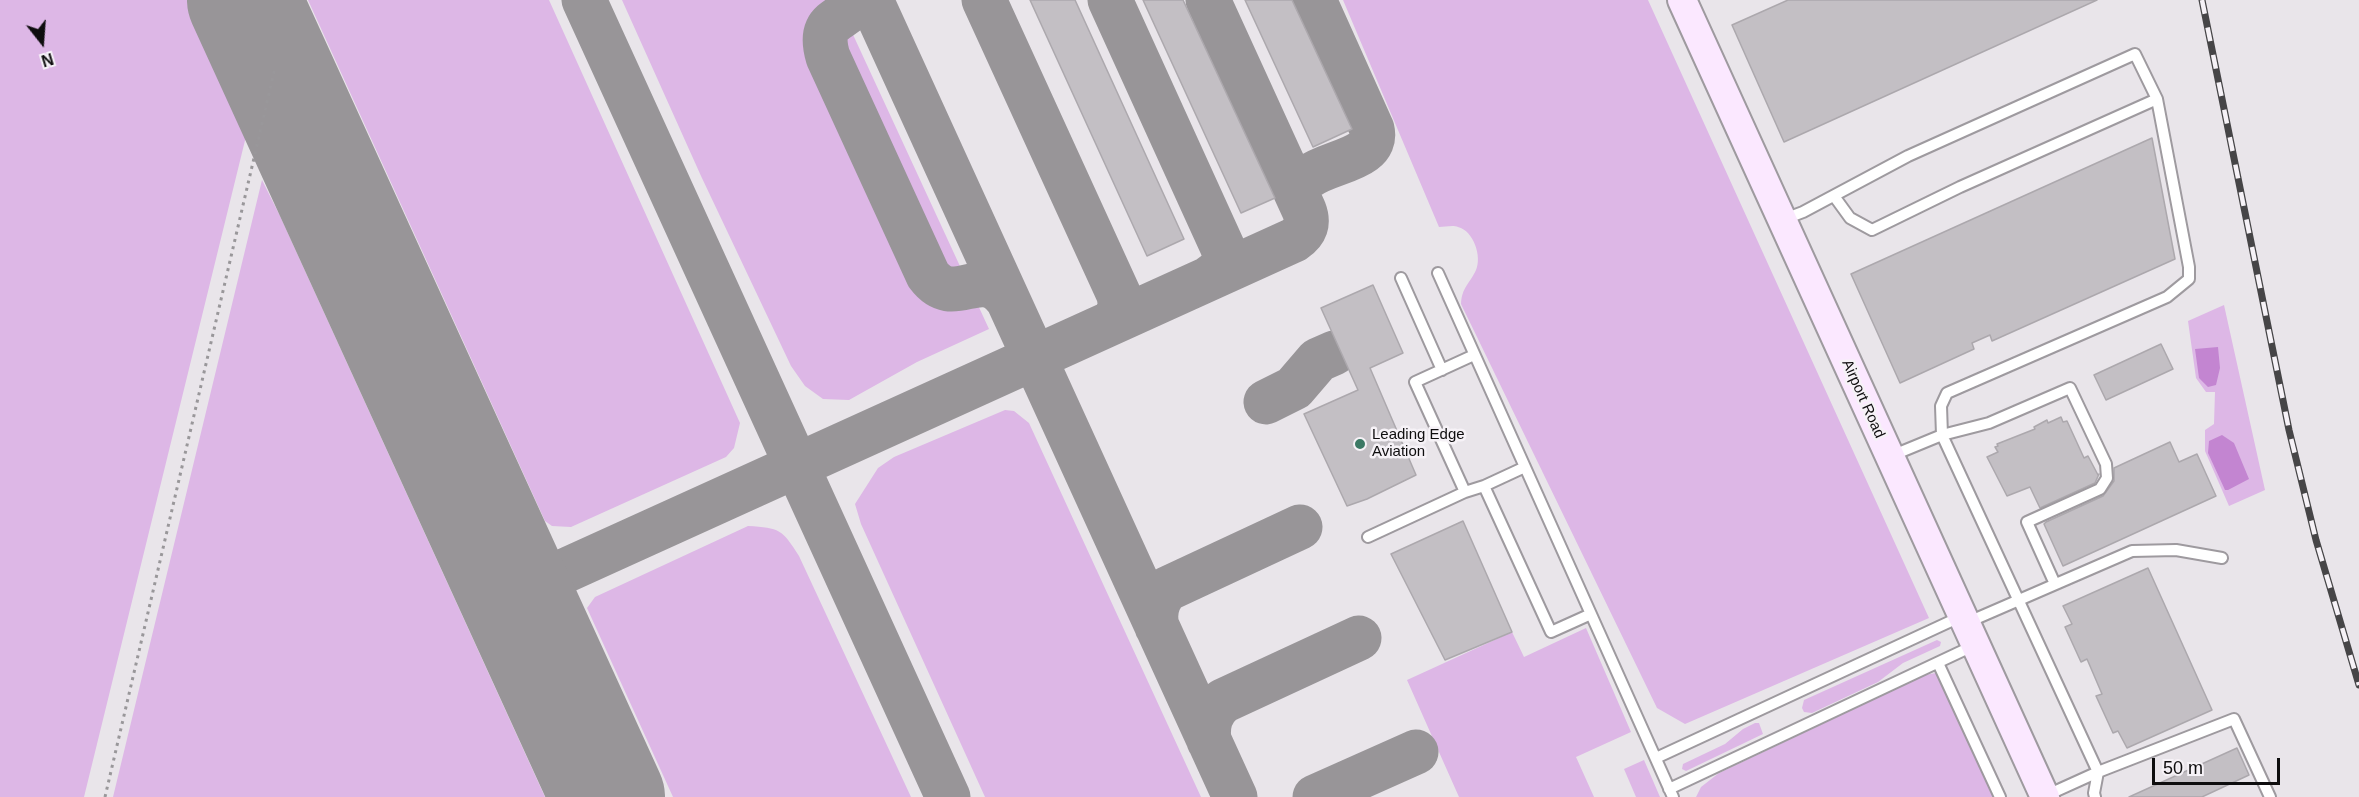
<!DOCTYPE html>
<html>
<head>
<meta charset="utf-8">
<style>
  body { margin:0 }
  #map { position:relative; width:2359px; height:797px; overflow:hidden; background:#e9e5ea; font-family:Helvetica,sans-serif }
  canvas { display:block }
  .north { position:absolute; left:12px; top:12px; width:60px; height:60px; -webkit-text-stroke:4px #f6f2f7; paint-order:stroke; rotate:163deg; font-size:16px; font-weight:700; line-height:24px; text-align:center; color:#0e0d0e }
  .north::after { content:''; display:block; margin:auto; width:21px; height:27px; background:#0e0d0e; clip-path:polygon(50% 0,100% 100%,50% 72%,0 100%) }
  .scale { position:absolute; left:2152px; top:758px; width:128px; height:27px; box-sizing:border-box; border:3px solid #0e0d0e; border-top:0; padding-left:8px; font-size:18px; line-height:21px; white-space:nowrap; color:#0e0d0e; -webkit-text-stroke:4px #f6f2f7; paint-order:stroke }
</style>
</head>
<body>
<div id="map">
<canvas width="2359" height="797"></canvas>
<div class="north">N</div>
<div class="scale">50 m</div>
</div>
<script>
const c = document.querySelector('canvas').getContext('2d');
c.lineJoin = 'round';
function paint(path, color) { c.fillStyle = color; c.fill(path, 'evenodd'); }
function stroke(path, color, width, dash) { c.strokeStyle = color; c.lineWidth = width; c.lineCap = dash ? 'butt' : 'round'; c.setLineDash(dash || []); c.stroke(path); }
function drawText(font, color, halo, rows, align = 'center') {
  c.font = font + ' Helvetica,sans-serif'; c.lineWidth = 5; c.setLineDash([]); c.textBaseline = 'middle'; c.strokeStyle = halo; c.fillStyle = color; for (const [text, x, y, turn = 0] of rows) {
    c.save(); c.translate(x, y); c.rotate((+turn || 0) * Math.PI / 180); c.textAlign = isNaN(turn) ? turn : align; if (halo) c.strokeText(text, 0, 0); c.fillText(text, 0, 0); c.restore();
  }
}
const green = new Path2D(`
  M0,0H198L251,116L84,797H0Z
  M308,0H549L740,423L734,448L726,457L571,527L552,526L545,521Z
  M622,0H837L989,329L917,362L849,400L823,399L805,386L791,366L701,176Z
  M1343,0H1648L1929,618L1685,724L1657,708L1461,304C1462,287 1469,285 1476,270C1482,257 1474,231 1458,227C1453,225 1445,227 1439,227Z
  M262,180L280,216L545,797H113Z
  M2224,305L2265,490L2229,506L2205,451V430L2214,424L2215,392H2206L2196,378L2188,321Z
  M1005,410L1014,411L1029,423L1201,797H985L861,524L855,504L878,468L894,457Z
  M748,526C780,528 782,529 799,556L911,797H673L587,608L595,597Z
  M1586,628L1631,732L1576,757L1594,797H1459L1407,680L1512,632L1524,657Z
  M1937,640L1941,642L1940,646L1903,663L1878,682L1812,713L1804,712L1802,708L1804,700Z
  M1941,672L2000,797H1696L1701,787L1719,773L1925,675Z
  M1755,723H1759L1763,734L1686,771L1682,769L1683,764L1725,744L1743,729Z
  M1644,760L1660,797H1636L1624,769Z`);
const water = new Path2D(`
  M2218,347L2220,368L2216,385L2208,387L2199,378L2195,349Z
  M2222,435L2234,443L2249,479L2228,490H2225L2208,453L2209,441Z`);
const taxiway = new Path2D(`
  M584,0L948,797
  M858,0C844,24 816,16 828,57L928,275C955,311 980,262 1008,300
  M871,0L1235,797
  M984,0L1119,295L1121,309L1113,321
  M1110,0L1222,246C1227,260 1225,268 1212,276
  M1300,201C1288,158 1382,170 1372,129L1314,0
  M1266,402L1294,388L1318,360L1334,353
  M492,541C512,573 521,585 560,573
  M1157,627C1154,614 1157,599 1167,589L1300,527
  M541,649C532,621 520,598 549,578L1294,240C1306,232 1309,223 1304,210L1208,0
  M1209,741C1207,725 1210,712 1223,701L1359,638
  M1315,797L1416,752`);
const runway = new Path2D(`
  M244,0L608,797`);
const building = new Path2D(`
  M1030,0H1075L1184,239L1147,256Z
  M1143,0H1183L1275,198L1241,213Z
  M1245,0H1292L1352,129L1313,147Z
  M1788,0H2097L1784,142L1732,25Z
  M2152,138L2175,259L1992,341L1990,335L1972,343L1974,349L1900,383L1851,274Z
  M1373,285L1403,353L1370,368L1416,475L1367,499L1347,506L1304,414L1358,390L1321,308Z
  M2161,344L2173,369L2106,400L2094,375Z
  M2061,417L2063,422L2067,421L2084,458L2088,456L2098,475L2099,474L2095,483L2040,508L2030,487L2007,496L1987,457L1998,452L1995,447L1998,446L1997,444L2035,429L2034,427L2047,420L2048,423Z
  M2170,442L2179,462L2197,454L2216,496L2063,566L2044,524L2046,522L2103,496L2114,481V468Z
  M1463,521L1512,632L1445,660L1391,554Z
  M2148,568L2212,710L2127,748L2118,731L2113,733L2096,696L2102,694L2087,659L2081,662L2065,627L2072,624L2063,606Z
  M2237,748L2249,775L2202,797H2129Z`);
const path = new Path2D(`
  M105,797L275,68`);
const lane = new Path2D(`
  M1834,196L1850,218L1872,230L1960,187L2157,99L2189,267V279L2167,297L1947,393L1941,406L1942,435L1989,423L2070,388L2106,464L2107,478L2100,489L2027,522L2055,584
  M1782,220L1803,212L1908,156L2135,54L2157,99
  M1438,273L1673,797
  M1401,278L1442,370
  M1891,456L1942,435L2098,772L2094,793L2095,797
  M1484,486L1551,632L1591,614
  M1465,492L1415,382L1474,355
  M1368,537L1465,492L1484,486L1525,467
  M1966,623L2132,551L2176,550L2222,558
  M1938,663L2000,797
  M1656,758L1962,616
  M1669,789L1975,645
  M2045,796L2098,772L2234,719L2270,797`);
const secondary = new Path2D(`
  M1682,0L2045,797`);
const rail = new Path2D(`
  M2202,0L2289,430L2316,540L2359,685`);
const markers = [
  [1360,444,6,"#3c7965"]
];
const streetNames = [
  ["Airport Road",1863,399,66]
];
const poiNames = [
  ["Leading Edge",1372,435],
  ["Aviation",1372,452]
];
paint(green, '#ddb7e6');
paint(water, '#c385d1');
stroke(taxiway, '#989598', 45);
stroke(runway, '#989598', 114);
paint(building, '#c3bfc4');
stroke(building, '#aca8ad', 1.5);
stroke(lane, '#9e9a9f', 14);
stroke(secondary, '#9e9a9f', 32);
stroke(path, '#99979a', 3, [3, 4.5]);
stroke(lane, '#fff', 10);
stroke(secondary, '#fbe8ff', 28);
stroke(rail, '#464547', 7);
stroke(rail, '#f6f2f7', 4.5, [14]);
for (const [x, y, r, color] of markers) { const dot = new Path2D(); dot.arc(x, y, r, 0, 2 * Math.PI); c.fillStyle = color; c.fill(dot); stroke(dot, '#f6f2f7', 2); }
drawText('15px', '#0e0d0e', '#f6f2f7', streetNames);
drawText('15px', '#0e0d0e', '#f6f2f7', poiNames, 'left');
</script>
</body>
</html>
